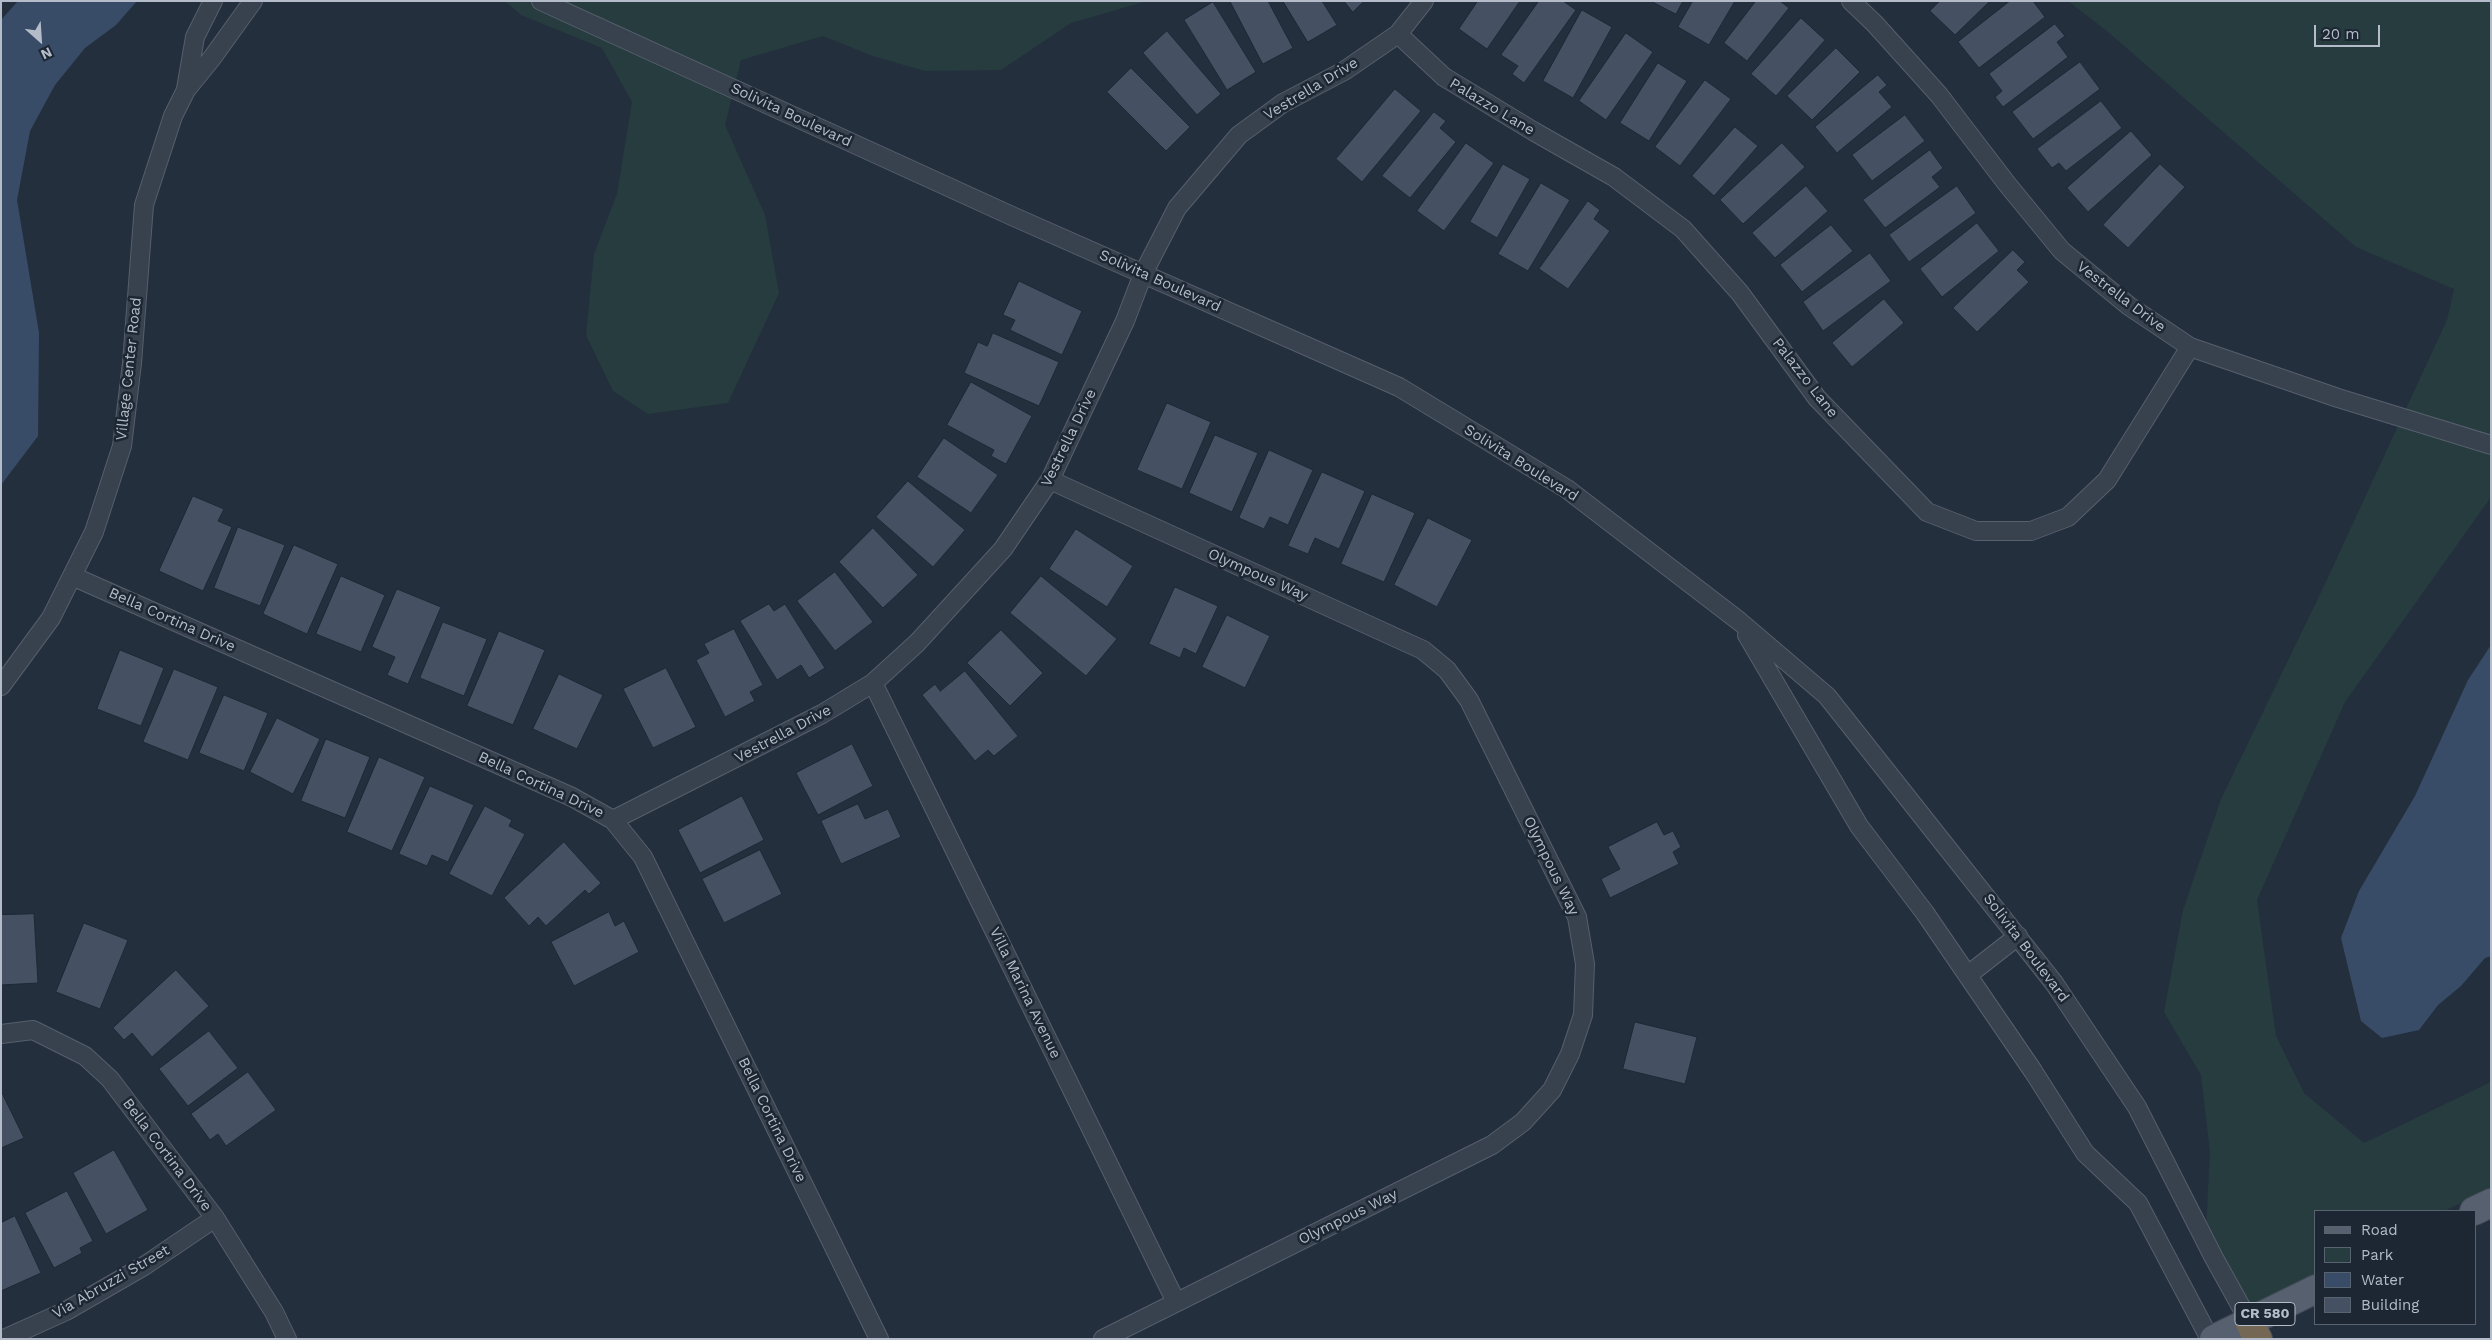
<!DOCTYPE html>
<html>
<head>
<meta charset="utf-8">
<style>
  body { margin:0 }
  #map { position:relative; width:2492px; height:1340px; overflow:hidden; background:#242f3e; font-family:"Work Sans",sans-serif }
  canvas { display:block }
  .frame { position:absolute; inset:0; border:2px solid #b4bcc9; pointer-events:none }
  .legend { position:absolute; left:2314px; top:1210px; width:162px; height:115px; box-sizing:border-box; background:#1d2633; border:1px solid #59626f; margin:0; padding:6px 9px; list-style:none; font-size:15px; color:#b4bcc9 }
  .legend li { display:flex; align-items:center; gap:10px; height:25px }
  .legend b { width:25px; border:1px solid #59626f }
  .north { position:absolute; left:15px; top:15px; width:50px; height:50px; -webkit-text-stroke:4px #1d2633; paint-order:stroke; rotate:154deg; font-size:14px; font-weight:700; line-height:20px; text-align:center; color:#b4bcc9 }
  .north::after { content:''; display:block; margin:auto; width:18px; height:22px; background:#b4bcc9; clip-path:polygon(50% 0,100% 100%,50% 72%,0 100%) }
  .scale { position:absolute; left:2314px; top:25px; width:66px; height:22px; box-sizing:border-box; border:2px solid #b4bcc9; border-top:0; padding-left:6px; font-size:15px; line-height:18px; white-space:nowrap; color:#b4bcc9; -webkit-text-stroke:4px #1d2633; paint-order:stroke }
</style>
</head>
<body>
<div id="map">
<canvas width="2492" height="1340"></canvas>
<div class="frame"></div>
<ul class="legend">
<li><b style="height:6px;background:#56606e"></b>Road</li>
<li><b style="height:14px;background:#263c3f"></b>Park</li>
<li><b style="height:14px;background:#394c67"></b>Water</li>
<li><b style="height:14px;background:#455162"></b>Building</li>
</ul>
<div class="north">N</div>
<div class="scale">20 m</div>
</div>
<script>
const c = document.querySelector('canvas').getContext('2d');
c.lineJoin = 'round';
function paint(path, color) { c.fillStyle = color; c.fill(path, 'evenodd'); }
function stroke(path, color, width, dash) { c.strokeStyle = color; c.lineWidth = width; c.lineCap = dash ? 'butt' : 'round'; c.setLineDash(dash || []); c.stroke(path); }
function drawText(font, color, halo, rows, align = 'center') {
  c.font = font + ' "Work Sans",sans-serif'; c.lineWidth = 5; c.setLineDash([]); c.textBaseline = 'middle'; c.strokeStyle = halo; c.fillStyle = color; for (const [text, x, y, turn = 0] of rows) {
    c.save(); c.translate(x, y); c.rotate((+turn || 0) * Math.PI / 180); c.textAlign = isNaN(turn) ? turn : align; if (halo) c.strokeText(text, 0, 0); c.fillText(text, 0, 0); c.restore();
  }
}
const green = new Path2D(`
  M505,1H1147L1071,23L1001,70L925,71L873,56L823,36L741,60L725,125L765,215L779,293L728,403L648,414L613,391L586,335L594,254L617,194L632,102L602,48L521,15Z
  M2068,1H2491V497L2345,702L2257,900L2276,1036L2304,1093L2364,1143L2491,1082V1189L2444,1211H2316V1274L2243,1310L2206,1230L2210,1152L2201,1075L2164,1012L2183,910L2221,799L2324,586L2447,320L2454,289L2356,247L2108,32Z`);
const water = new Path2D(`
  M18,1H137L116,25L85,48L55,85L30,131L17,200L39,333L38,436L1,485V20Z
  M2491,645V956L2485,958L2461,986L2438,1005L2419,1030L2382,1038L2361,1021L2341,938L2359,891L2415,796L2468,680Z`);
const building = new Path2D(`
  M1230,1H1268L1293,48L1263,64Z
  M1283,1H1322L1337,25L1308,42Z
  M1344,1H1364L1353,12Z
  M1478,1H1520L1487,49L1459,29Z
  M1539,1H1563L1576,10L1524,83L1512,74L1518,66L1501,55Z
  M1651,1H1683L1676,14Z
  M1693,1H1735L1709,45L1678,27Z
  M1756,1H1780L1789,8L1747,61L1724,43Z
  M1940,1H1990L1955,35L1930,11Z
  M2010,1H2033L2045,17L1979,68L1958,42Z
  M1213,2L1256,72L1227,90L1184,20Z
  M1582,10L1612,27L1573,98L1543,81Z
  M1801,18L1825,40L1776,96L1751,74Z
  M2055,24L2065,36L2057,42L2068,57L2003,107L1995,97L2002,91L1989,74Z
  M1167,31L1221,94L1197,115L1143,53Z
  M1626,33L1653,52L1606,120L1579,101Z
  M1836,48L1860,72L1812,120L1787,96Z
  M2080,62L2100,89L2033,139L2012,112Z
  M1658,63L1687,81L1649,141L1620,123Z
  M1131,68L1190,127L1166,151L1107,92Z
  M1878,75L1887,85L1879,92L1892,107L1837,153L1815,127Z
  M1705,80L1731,99L1680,166L1655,147Z
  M1395,89L1421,111L1362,182L1336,159Z
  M2101,101L2122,128L2066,171L2059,163L2052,168L2037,149Z
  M1434,112L1446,121L1440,128L1456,142L1410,198L1382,176Z
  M1905,115L1925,141L1872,181L1852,155Z
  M1735,127L1758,146L1714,196L1692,176Z
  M2131,131L2152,155L2088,212L2067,188Z
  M1466,143L1494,163L1444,231L1417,211Z
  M1782,143L1805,167L1743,224L1720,200Z
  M1930,150L1943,168L1932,177L1940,187L1885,228L1863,200Z
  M1503,164L1530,179L1497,238L1470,222Z
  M2160,164L2185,187L2128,248L2103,225Z
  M1541,183L1570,200L1528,271L1498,254Z
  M1806,186L1828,211L1775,258L1752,233Z
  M1957,186L1976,213L1909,262L1889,235Z
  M1588,201L1600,210L1594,219L1610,231L1568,289L1539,269Z
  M1977,223L1999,251L1942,297L1920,269Z
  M1831,225L1853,251L1802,292L1780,265Z
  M2013,250L2025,262L2017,270L2029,282L1977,332L1953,308Z
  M1870,253L1891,281L1823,331L1803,302Z
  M1019,281L1082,311L1062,355L1010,330L1015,320L1003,315Z
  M1884,299L1904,323L1852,367L1832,343Z
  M993,333L1059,362L1039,406L964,373L978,342L987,346Z
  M971,382L1032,416L1006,464L991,456L994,450L947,425Z
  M1167,403L1211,422L1182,489L1137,470Z
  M1215,435L1258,453L1232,512L1189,493Z
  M944,438L998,475L971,513L917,477Z
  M1269,450L1313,470L1288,525L1270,517L1264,529L1239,518Z
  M1322,472L1365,491L1339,549L1315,538L1308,554L1288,546Z
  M908,481L965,530L933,567L876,517Z
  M1372,494L1415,513L1384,582L1341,564Z
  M193,496L224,509L218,521L232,527L203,591L159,571Z
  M1428,518L1472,540L1437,607L1394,585Z
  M238,527L285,545L260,606L214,588Z
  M873,528L918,575L883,608L839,562Z
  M1076,529L1133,566L1107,607L1049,569Z
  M294,545L338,564L307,634L263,614Z
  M835,572L873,622L835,651L797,601Z
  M341,576L385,595L361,652L316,634Z
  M1041,576L1117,639L1086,676L1010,613Z
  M1175,587L1218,606L1196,654L1184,648L1180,658L1149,644Z
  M397,589L441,607L408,684L387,675L395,657L372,647Z
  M769,604L774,611L785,604L825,668L809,678L801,665L777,680L740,621Z
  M1227,615L1270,636L1245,688L1202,667Z
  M443,622L487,639L464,696L420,678Z
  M734,629L763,685L750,692L755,701L725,717L696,660L709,653L704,644Z
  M1001,630L1043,673L1010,706L967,663Z
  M499,631L545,650L513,725L467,706Z
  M120,650L164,668L141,726L97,709Z
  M666,668L696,727L653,748L623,689Z
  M174,669L218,687L188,760L143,742Z
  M965,671L1018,736L994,756L988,750L975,761L922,695L935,684L940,691Z
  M559,674L603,695L577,749L533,729Z
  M224,695L268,713L244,771L199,753Z
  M277,718L320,739L293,794L250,772Z
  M326,739L370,757L345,818L301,801Z
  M852,744L873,786L818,815L796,773Z
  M379,757L425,777L392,851L347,832Z
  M430,786L474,805L448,862L432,855L427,866L399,854Z
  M742,796L764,840L700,873L678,830Z
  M858,804L865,819L888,809L901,837L841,864L821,821Z
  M485,806L512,820L509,826L525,834L492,896L449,874Z
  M1657,822L1664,835L1673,831L1681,847L1673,852L1679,864L1610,898L1601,879L1620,869L1608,847Z
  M564,842L601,883L589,894L585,890L546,926L538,917L529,926L504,898Z
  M760,850L782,894L724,923L702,879Z
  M609,912L615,926L624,921L639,952L574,986L551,942Z
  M34,914L38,983L1,985V915Z
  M84,923L128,940L100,1009L56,992Z
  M176,970L209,1006L152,1057L132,1033L124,1040L113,1028Z
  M1635,1022L1697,1037L1685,1084L1623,1069Z
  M209,1031L238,1068L188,1106L159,1069Z
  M248,1072L276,1110L226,1146L218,1134L210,1140L191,1114Z
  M1,1091L24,1138L1,1148Z
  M114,1150L148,1210L106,1234L73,1173Z
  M67,1191L93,1241L80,1248L82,1253L54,1268L25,1213Z
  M15,1216L41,1273L1,1291V1223Z`);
const minor = new Path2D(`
  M541,1L1012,216L1399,387L1567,489L1739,621L1827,696L2054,983L2137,1107L2214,1258L2249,1321
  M1851,1L1875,24L1939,95L2007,184L2062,251L2129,306L2190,347L2338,398L2491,445
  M1398,34L1444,77L1533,131L1614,177L1683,229L1740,293L1817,398L1927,512L1976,531H2031L2068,517L2107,480L2190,347
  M186,89L195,37L213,1
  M1050,480L1423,650L1447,670L1469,700L1577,917L1585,964L1583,1015L1570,1054L1552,1090L1523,1122L1492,1145L1103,1339
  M72,576L572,797L613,820L643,857L879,1339
  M1747,635L1859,826L1925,913L2033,1071L2085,1153L2138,1203L2210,1339
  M873,683L1176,1302
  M1,686L51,618L94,532L122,446L132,363L144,205L173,116L186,90L212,58L253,1
  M613,820L822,714L873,683L917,643L1003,549L1050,480L1125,321L1143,274L1177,208L1239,135L1283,103L1344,71L1398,34L1424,1
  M1968,975L2018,936
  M1,1034L33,1030L85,1056L110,1079L215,1218L274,1312L287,1339
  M4,1339L66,1311L144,1266L215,1218`);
const primary = new Path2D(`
  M2474,1211L2491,1203
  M2214,1339L2316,1289`);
const motorway = new Path2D(`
  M2249,1321L2258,1339`);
const shields = [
  [2265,1314,60]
];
const shieldNames = [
  ["CR 580",2265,1314]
];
const streetNames = [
  ["Vestrella Drive",1311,89,-31],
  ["Palazzo Lane",1492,107,31],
  ["Solivita Boulevard",791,115,25],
  ["Solivita Boulevard",1160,281,24],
  ["Vestrella Drive",2121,297,37],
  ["Village Center Road",129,369,-84],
  ["Palazzo Lane",1805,378,52],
  ["Vestrella Drive",1069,438,-64],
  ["Solivita Boulevard",1521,463,32],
  ["Olympous Way",1258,575,24],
  ["Bella Cortina Drive",172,620,24],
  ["Vestrella Drive",783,734,-28],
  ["Bella Cortina Drive",541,785,25],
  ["Olympous Way",1551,866,64],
  ["Solivita Boulevard",2026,948,53],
  ["Villa Marina Avenue",1025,993,64],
  ["Bella Cortina Drive",772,1120,64],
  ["Bella Cortina Drive",167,1155,53],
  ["Olympous Way",1348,1217,-26],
  ["Via Abruzzi Street",111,1282,-30]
];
paint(green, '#263c3f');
paint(water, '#394c67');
paint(building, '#455162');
stroke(building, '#1f2835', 1);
stroke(minor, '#565f6c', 20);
stroke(primary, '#414a57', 30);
stroke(motorway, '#434c59', 30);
stroke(minor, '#38414e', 18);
stroke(primary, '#56606e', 28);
stroke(motorway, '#746855', 28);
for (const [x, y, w] of shields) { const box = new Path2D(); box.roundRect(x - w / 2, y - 11.5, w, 23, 4); c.fillStyle = '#1d2633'; c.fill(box); stroke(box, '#b4bcc9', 1); }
drawText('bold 14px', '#b4bcc9', null, shieldNames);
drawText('15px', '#b4bcc9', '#1d2633', streetNames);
</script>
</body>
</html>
